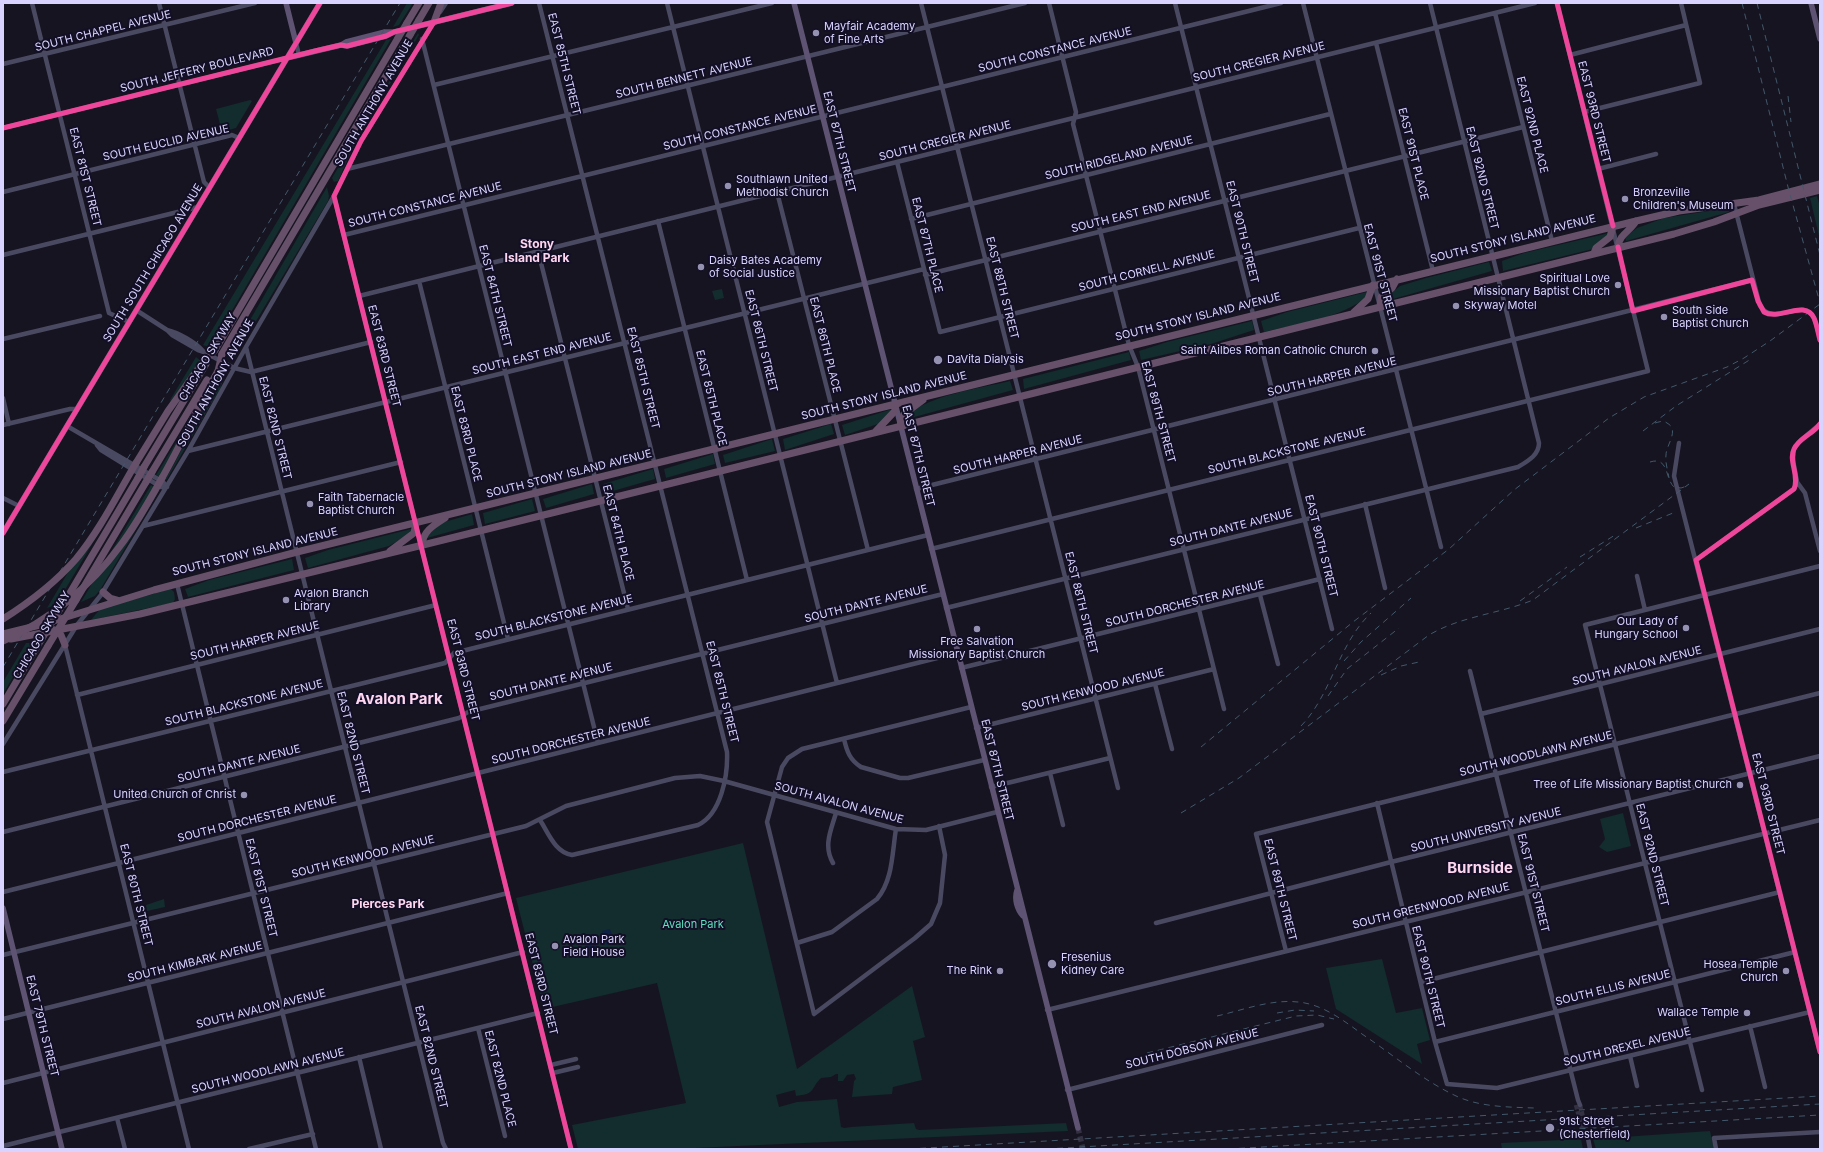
<!DOCTYPE html>
<html>
<head>
<meta charset="utf-8">
<style>
  body { margin:0 }
  #map { position:relative; width:1823px; height:1152px; overflow:hidden; background:#161421; font-family:Inter,sans-serif }
  canvas { display:block }
  .frame { position:absolute; inset:0; border:4px solid #d9d4ff; pointer-events:none }
</style>
</head>
<body>
<div id="map">
<canvas width="1823" height="1152"></canvas>
<div class="frame"></div>
</div>
<script>
const c = document.querySelector('canvas').getContext('2d');
c.lineJoin = 'round';
function paint(path, color) { c.fillStyle = color; c.fill(path, 'evenodd'); }
function stroke(path, color, width, dash) { c.strokeStyle = color; c.lineWidth = width; c.lineCap = dash ? 'butt' : 'round'; c.setLineDash(dash || []); c.stroke(path); }
function drawText(font, color, halo, rows, align = 'center') {
  c.font = font + ' Inter,sans-serif'; c.lineWidth = 4; c.setLineDash([]); c.textBaseline = 'middle'; c.strokeStyle = halo; c.fillStyle = color; for (const [text, x, y, turn = 0] of rows) {
    c.save(); c.translate(x, y); c.rotate((+turn || 0) * Math.PI / 180); c.textAlign = isNaN(turn) ? turn : align; if (halo) c.strokeText(text, 0, 0); c.fillText(text, 0, 0); c.restore();
  }
}
const green = new Path2D(`
  M407,3H413L399,25L393,27Z
  M418,33L419,35L356,141L338,181L334,182L332,178L335,173Z
  M391,39L230,314L209,347L203,345L386,40Z
  M250,100L252,101L236,128L222,132L216,109Z
  M327,187L329,196L328,201L232,361L228,358Z
  M1817,196L1820,207V240L1810,198Z
  M1728,208L1729,212L1626,241L1625,237L1637,228L1664,218Z
  M1609,233V236L1593,249L1503,271L1502,261L1524,253Z
  M1489,262L1492,271L1386,301L1385,298L1400,286L1426,278Z
  M722,289L724,298L715,300L712,291Z
  M1367,292L1368,296C1342,318 1297,324 1264,332L1261,321L1287,312Z
  M1252,321L1254,330L1211,344L1141,360L1139,351L1167,342Z
  M1129,352L1131,360L1024,389L1023,379Z
  M196,357L201,361L171,401L170,400Z
  M221,369L226,372L220,389L167,479L165,480C186,445 201,406 221,369Z
  M1010,381L1013,390L907,419L906,415C935,394 976,389 1010,381Z
  M892,409V413L878,424L845,435L842,425Z
  M831,424L834,434L785,450L783,439Z
  M181,434H182L160,477L156,475Z
  M772,439L775,451L725,463L723,455Z
  M713,454L715,464L666,478L664,469Z
  M653,469L655,479L606,493L603,484Z
  M133,475L56,605L47,608L70,569Z
  M592,484L594,494L546,508L543,499Z
  M151,485L159,491L100,590L95,596L81,602Z
  M532,499L535,511L485,524L483,513Z
  M472,514L474,525L427,538V535L441,523Z
  M411,529L412,533L389,546L308,568L305,558L328,550Z
  M292,559L294,570L188,597L185,589L209,580Z
  M171,589L174,592L175,599L173,603L91,620L100,609Z
  M26,643H33L3,694V682Z
  M1623,813L1631,846L1607,852L1599,847L1605,839L1600,819Z
  M743,843L797,1069L912,986L925,1037L913,1041L922,1080L893,1087L892,1094L852,1097L854,1081L856,1079L854,1074L847,1075L843,1081H838V1074H836L831,1077L821,1078C810,1089 816,1094 796,1096L795,1090L776,1095L779,1107L797,1102L837,1099L841,1127L844,1128L851,1127L914,1123L916,1129L919,1130L1066,1123L1068,1131L673,1149H578L572,1125L686,1103L657,983L544,1009L516,898Z
  M164,899L165,907L147,911L146,905Z
  M1382,959L1396,1013L1422,1008L1430,1040L1417,1044L1422,1064L1336,1009L1326,968Z
  M1710,1131L1714,1149H1596L1593,1139Z
  M1581,1139L1583,1149H1502L1501,1143Z`);
const water = new Path2D(`
  M610,929L614,942L606,945L602,931Z
  M585.5 945a5.5 5.5 0 1 1 11 0a5.5 5.5 0 1 1-11 0Z`);
const minorTunnel = new Path2D(`
  M1576,1105L1583,1132
  M1580,1105L1587,1133`);
const majorTunnel = new Path2D(`
  M1078,1128L1083,1149`);
const minor = new Path2D(`
  M32,3L109,313L129,322
  M159,3L204,182L209,187
  M539,3L727,752C728,776 721,814 698,825L572,855C555,852 549,834 540,820
  M667,3L837,683
  M921,3L1118,788
  M1049,3L1076,112L1073,124L1129,345L1138,367L1224,709
  M1175,3L1332,629
  M1303,3L1441,547
  M440,12L446,3
  M1495,13L1552,241
  M422,39L598,743
  M296,43L299,55
  M1376,43L1433,271
  M1570,55L1686,25
  M3,64L255,3
  M434,85L772,3
  M1584,112L1700,83L1681,3
  M3,128L287,58
  M897,162L940,332L1359,228
  M347,169L1025,3
  M1598,169L1656,154
  M3,192L232,135L239,138
  M777,192L868,550
  M334,196L571,1149
  M1734,204L1760,306C1776,327 1799,299 1812,315C1817,322 1818,332 1820,340
  M911,219L1330,114
  M658,221L747,580
  M344,235L1281,3
  M538,251L628,609
  M3,255L198,207
  M925,275L1523,127
  M419,281L508,639
  M359,296L1535,3
  M136,310L167,330L172,335L198,350L204,352L234,368L251,372L371,342
  M167,330C179,333 195,342 203,351
  M3,339L100,316
  M246,347L443,1143L446,1149
  M3,398L9,424
  M1820,424L1800,441L1794,449L1793,460L1797,482L1805,493L1820,551
  M3,425L70,409H77
  M67,426L163,482L167,487
  M1679,443L1674,476L1820,1052
  M97,445L101,450L161,487H167
  M188,451L924,269
  M916,489L1752,280
  M3,498L19,506
  M1365,504L1385,588
  M143,526L401,462
  M931,549L1648,371L1557,3
  M1696,560L1794,489L1797,482
  M1637,576L1645,610
  M177,584L316,1149
  M1260,595L1278,664
  M946,608L1518,467C1528,461 1539,455 1539,443L1430,3
  M65,645L189,1149
  M961,668L1320,579
  M1470,671L1578,1100L1580,1105
  M1155,684L1172,749
  M77,695L436,605
  M1481,714L1820,629
  M976,728L1214,669
  M844,739C847,752 850,760 861,767L900,778H908L984,760
  M3,744L77,625L101,595L188,451L246,347L334,196L361,141L434,22
  M3,772L445,663L454,653L928,535
  M1050,773L1063,825
  M991,787L1110,758
  M1377,803L1435,1042L1447,1084L1497,1088L1810,1012
  M939,826L945,855L940,903L931,924L915,938L814,1014L767,822L782,767L788,758L802,749L971,707
  M3,832L459,718L468,712L943,594
  M833,863C823,846 831,830 836,813
  M3,892L957,653
  M1156,923L1391,862L1820,756
  M797,943L832,932L877,899C893,880 892,853 896,829
  M1286,951L1256,834L1820,693
  M3,955L526,826L566,806L675,778L700,776L724,781L896,829L926,830L997,812
  M1421,982L1780,892
  M1047,1010L1820,820
  M3,1019L508,893
  M1750,1026L1765,1087
  M478,1028L505,1136
  M1435,1042L1795,952
  M1630,1056L1637,1086
  M359,1057L381,1149
  M551,1065L576,1059
  M553,1073L578,1067
  M3,1083L523,952
  M1067,1090L1322,1025
  M1702,1090L1585,625L1820,566
  M117,1118L125,1149
  M1587,1133L1590,1149
  M3,1146L538,1013
  M249,1149L313,1134
  M1716,1149L1714,1138L1820,1132`);
const major = new Path2D(`
  M286,3L296,43
  M794,3L1078,1128
  M1811,3L1820,39
  M341,45L346,42L385,32H392
  M287,58L341,45L347,46L386,36L394,32L512,3
  M3,533L320,3
  M1017,890C1014,899 1017,909 1023,916
  M3,908L62,1149`);
const highway = new Path2D(`
  M419,20L429,3
  M434,22L441,3
  M407,23L419,3
  M1618,247C1619,234 1631,231 1636,221
  M1594,253L1596,248L1610,237L1613,226
  M1380,307L1381,297L1392,288L1397,279
  M1354,312L1368,299L1373,285
  M215,350L398,38
  M222,354L410,35
  M900,425L904,414L923,400
  M876,431L895,411V405
  M136,463L168,411L203,362
  M144,467L206,364
  M152,472L207,380
  M162,478C182,443 198,406 218,371
  M422,545C423,531 434,525 445,518
  M390,551L414,533L416,523
  M103,592L110,598L117,600
  M76,600L146,482
  M64,603L138,478
  M54,630L61,635L65,645
  M3,634L44,624L154,590L297,552L1636,221L1679,211L1759,200L1820,184
  M11,639L140,614L427,544L1674,234L1714,222L1759,205L1820,190
  M3,704L35,650
  M3,721L48,646`);
const rail = new Path2D(`
  M1742,3L1788,187L1820,303
  M1757,3L1820,255
  M1788,96L1791,122
  M1655,423C1659,422 1663,420 1667,423C1680,430 1666,445 1666,455C1665,463 1668,471 1669,478
  M1643,431L1676,406L1751,359
  M1650,462C1669,456 1665,479 1674,487L1681,488L1687,486
  M1636,528L1673,513
  M1580,557L1615,535
  M1520,601L1567,567
  M1344,661L1361,642L1411,598
  M3,667L400,3
  M1381,675L1401,666L1419,662
  M1328,696L1347,669L1399,628
  M1301,726C1332,694 1338,644 1371,613
  M1201,747L1353,622L1449,549L1514,490L1609,418L1644,397L1727,367L1744,358L1770,341L1820,304
  M1181,813L1239,778L1429,635C1461,616 1499,614 1533,600L1689,484
  M1277,1013L1295,1010L1314,1011
  M1217,1016C1243,1010 1271,999 1298,1002C1322,1004 1343,1020 1362,1034C1392,1054 1421,1079 1454,1095C1478,1107 1507,1107 1534,1108
  M1147,1053L1296,1016L1317,1015L1334,1019
  M909,1149L1820,1096
  M1046,1149L1820,1104
  M1228,1149L1820,1115`);
const highwayBridge = new Path2D(`
  M410,35L419,20
  M398,38L407,23
  M203,362L215,350
  M218,371L222,354
  M138,478L144,467
  M146,482L152,472
  M3,619C30,602 55,583 76,559C100,530 117,495 136,463
  M3,641C49,621 91,586 120,546C136,525 149,501 162,478
  M48,646L76,600
  M35,650L60,609`);
const cycleway = new Path2D(`
  M1557,3L1613,226
  M434,22L361,141L334,196L571,1149
  M3,128L315,51L341,45L347,46L386,36L394,32L512,3
  M1618,247L1633,311L1752,280L1758,301L1764,312C1779,321 1805,299 1814,318C1817,325 1818,333 1820,340
  M1820,424C1813,434 1799,438 1794,449C1788,461 1800,476 1794,489L1696,560L1820,1052
  M3,533L320,3`);
const markers = [
  [816,33,4,"#9591b1"],
  [728,186,4,"#9591b1"],
  [1625,199,4,"#9591b1"],
  [701,267,4,"#9591b1"],
  [1618,285,4,"#9591b1"],
  [1456,306,4,"#9591b1"],
  [1664,317,4,"#9591b1"],
  [1375,351,4,"#9591b1"],
  [938,360,5,"#9591b1"],
  [310,504,4,"#9591b1"],
  [286,600,4,"#9591b1"],
  [1686,628,4,"#9591b1"],
  [977,629,4,"#9591b1"],
  [1740,785,4,"#9591b1"],
  [244,795,4,"#9591b1"],
  [555,946,4,"#9591b1"],
  [1052,964,5,"#9591b1"],
  [1000,971,4,"#9591b1"],
  [1786,971,4,"#9591b1"],
  [1747,1013,4,"#9591b1"],
  [1550,1128,5,"#9591b1"]
];
const poiNames = [
  ["Mayfair Academy",824,27],
  ["of Fine Arts",824,40],
  ["Southlawn United",736,180],
  ["Methodist Church",736,193],
  ["Bronzeville",1633,193],
  ["Children's Museum",1633,206],
  ["Daisy Bates Academy",709,261],
  ["of Social Justice",709,274],
  ["Spiritual Love",1610,279,"right"],
  ["Missionary Baptist Church",1610,292,"right"],
  ["Skyway Motel",1464,306],
  ["South Side",1672,311],
  ["Baptist Church",1672,324],
  ["Saint Ailbes Roman Catholic Church",1367,351,"right"],
  ["DaVita Dialysis",947,360],
  ["Faith Tabernacle",318,498],
  ["Baptist Church",318,511],
  ["Avalon Branch",294,594],
  ["Library",294,607],
  ["Our Lady of",1678,622,"right"],
  ["Hungary School",1678,635,"right"],
  ["Free Salvation",977,642,"center"],
  ["Missionary Baptist Church",977,655,"center"],
  ["Tree of Life Missionary Baptist Church",1732,785,"right"],
  ["United Church of Christ",236,795,"right"],
  ["Avalon Park",563,940],
  ["Field House",563,953],
  ["Fresenius",1061,958],
  ["Kidney Care",1061,971],
  ["Hosea Temple",1778,965,"right"],
  ["Church",1778,978,"right"],
  ["The Rink",992,971,"right"],
  ["Wallace Temple",1739,1013,"right"],
  ["91st Street",1559,1122],
  ["(Chesterfield)",1559,1135]
];
const streetNames = [
  ["SOUTH CHAPPEL AVENUE",103,31,-14],
  ["SOUTH CONSTANCE AVENUE",1055,50,-14],
  ["SOUTH CREGIER AVENUE",1259,62,-14],
  ["EAST 85TH STREET",564,64,76],
  ["SOUTH JEFFERY BOULEVARD",197,70,-14],
  ["SOUTH BENNETT AVENUE",684,78,-14],
  ["SOUTH ANTHONY AVENUE",374,103,-60],
  ["EAST 93RD STREET",1594,112,76],
  ["EAST 92ND PLACE",1532,125,76],
  ["SOUTH CONSTANCE AVENUE",740,128,-14],
  ["SOUTH CREGIER AVENUE",945,141,-14],
  ["EAST 87TH STREET",839,142,76],
  ["SOUTH EUCLID AVENUE",166,143,-13],
  ["EAST 91ST PLACE",1413,154,76],
  ["SOUTH RIDGELAND AVENUE",1119,158,-14],
  ["EAST 81ST STREET",85,177,76],
  ["EAST 92ND STREET",1482,178,76],
  ["SOUTH CONSTANCE AVENUE",425,205,-14],
  ["SOUTH EAST END AVENUE",1141,212,-14],
  ["EAST 90TH STREET",1242,232,76],
  ["SOUTH STONY ISLAND AVENUE",1513,239,-14],
  ["EAST 87TH PLACE",927,245,76],
  ["SOUTH SOUTH CHICAGO AVENUE",153,263,-59],
  ["SOUTH CORNELL AVENUE",1147,271,-14],
  ["EAST 91ST STREET",1380,273,75],
  ["EAST 88TH STREET",1002,288,76],
  ["EAST 84TH STREET",495,296,76],
  ["SOUTH STONY ISLAND AVENUE",1198,317,-14],
  ["EAST 86TH STREET",761,341,76],
  ["EAST 86TH PLACE",825,345,76],
  ["SOUTH EAST END AVENUE",542,354,-14],
  ["EAST 83RD STREET",384,356,76],
  ["CHICAGO SKYWAY",208,357,-59],
  ["SOUTH HARPER AVENUE",1332,377,-14],
  ["EAST 85TH STREET",643,378,76],
  ["SOUTH ANTHONY AVENUE",216,383,-61],
  ["SOUTH STONY ISLAND AVENUE",884,396,-14],
  ["EAST 85TH PLACE",711,398,76],
  ["EAST 89TH STREET",1158,412,75],
  ["EAST 82ND STREET",275,428,76],
  ["EAST 83RD PLACE",466,434,76],
  ["SOUTH BLACKSTONE AVENUE",1287,451,-14],
  ["SOUTH HARPER AVENUE",1018,455,-14],
  ["EAST 87TH STREET",918,456,76],
  ["SOUTH STONY ISLAND AVENUE",569,474,-14],
  ["SOUTH DANTE AVENUE",1231,528,-14],
  ["EAST 84TH PLACE",618,533,76],
  ["EAST 90TH STREET",1321,546,76],
  ["SOUTH STONY ISLAND AVENUE",255,552,-14],
  ["EAST 88TH STREET",1081,603,76],
  ["SOUTH DANTE AVENUE",866,604,-14],
  ["SOUTH DORCHESTER AVENUE",1185,604,-14],
  ["SOUTH BLACKSTONE AVENUE",554,618,-14],
  ["CHICAGO SKYWAY",42,635,-59],
  ["SOUTH HARPER AVENUE",255,641,-14],
  ["SOUTH AVALON AVENUE",1637,666,-14],
  ["EAST 83RD STREET",463,670,76],
  ["SOUTH DANTE AVENUE",551,682,-14],
  ["SOUTH KENWOOD AVENUE",1093,690,-14],
  ["EAST 85TH STREET",722,692,76],
  ["SOUTH BLACKSTONE AVENUE",244,703,-14],
  ["SOUTH DORCHESTER AVENUE",571,741,-14],
  ["EAST 82ND STREET",353,743,76],
  ["SOUTH WOODLAWN AVENUE",1536,754,-14],
  ["SOUTH DANTE AVENUE",239,764,-14],
  ["EAST 87TH STREET",997,770,76],
  ["SOUTH AVALON AVENUE",839,803,15],
  ["EAST 93RD STREET",1768,804,76],
  ["SOUTH DORCHESTER AVENUE",257,819,-14],
  ["SOUTH UNIVERSITY AVENUE",1486,830,-14],
  ["EAST 92ND STREET",1652,855,76],
  ["SOUTH KENWOOD AVENUE",363,857,-14],
  ["EAST 91ST STREET",1533,883,76],
  ["EAST 81ST STREET",261,888,76],
  ["EAST 89TH STREET",1280,890,76],
  ["EAST 80TH STREET",136,895,76],
  ["SOUTH GREENWOOD AVENUE",1431,906,-14],
  ["SOUTH KIMBARK AVENUE",195,962,-14],
  ["EAST 90TH STREET",1428,977,76],
  ["EAST 83RD STREET",541,984,76],
  ["SOUTH ELLIS AVENUE",1613,988,-14],
  ["SOUTH AVALON AVENUE",261,1009,-14],
  ["EAST 79TH STREET",42,1026,76],
  ["SOUTH DREXEL AVENUE",1627,1047,-14],
  ["SOUTH DOBSON AVENUE",1192,1049,-14],
  ["EAST 82ND STREET",431,1057,76],
  ["SOUTH WOODLAWN AVENUE",268,1071,-14],
  ["EAST 82ND PLACE",500,1079,76]
];
const parkNames = [
  ["Avalon Park",693,925]
];
const neighbourhoodNames = [
  ["Stony",537,244],
  ["Island Park",537,258],
  ["Pierces Park",388,904]
];
const districtNames = [
  ["Avalon Park",399,699],
  ["Burnside",1480,868]
];
paint(green, '#132c2d');
paint(water, '#0d2144');
stroke(minorTunnel, '#333142', 4.5, [4.5, 2]);
stroke(majorTunnel, '#333142', 5.5, [5.5, 3]);
stroke(minor, '#4a4962', 4.5);
stroke(major, '#5e5373', 5.5);
stroke(highway, '#67516a', 7);
stroke(rail, '#43596b', 1, [6, 5]);
stroke(highwayBridge, '#67516a', 7);
stroke(cycleway, '#ed469a', 5);
for (const [x, y, r, color] of markers) { const dot = new Path2D(); dot.arc(x, y, r, 0, 2 * Math.PI); c.fillStyle = color; c.fill(dot); stroke(dot, '#130f26', 1.5); }
drawText('11px', '#d9d4ff', '#130f26', poiNames, 'left');
drawText('11px', '#d9d4ff', '#130f26', streetNames);
drawText('11px', '#5fe0c0', '#130f26', parkNames);
drawText('bold 12px', '#ffd6f0', '#130f26', neighbourhoodNames);
drawText('bold 15px', '#ffd6f0', '#130f26', districtNames);
</script>
</body>
</html>
